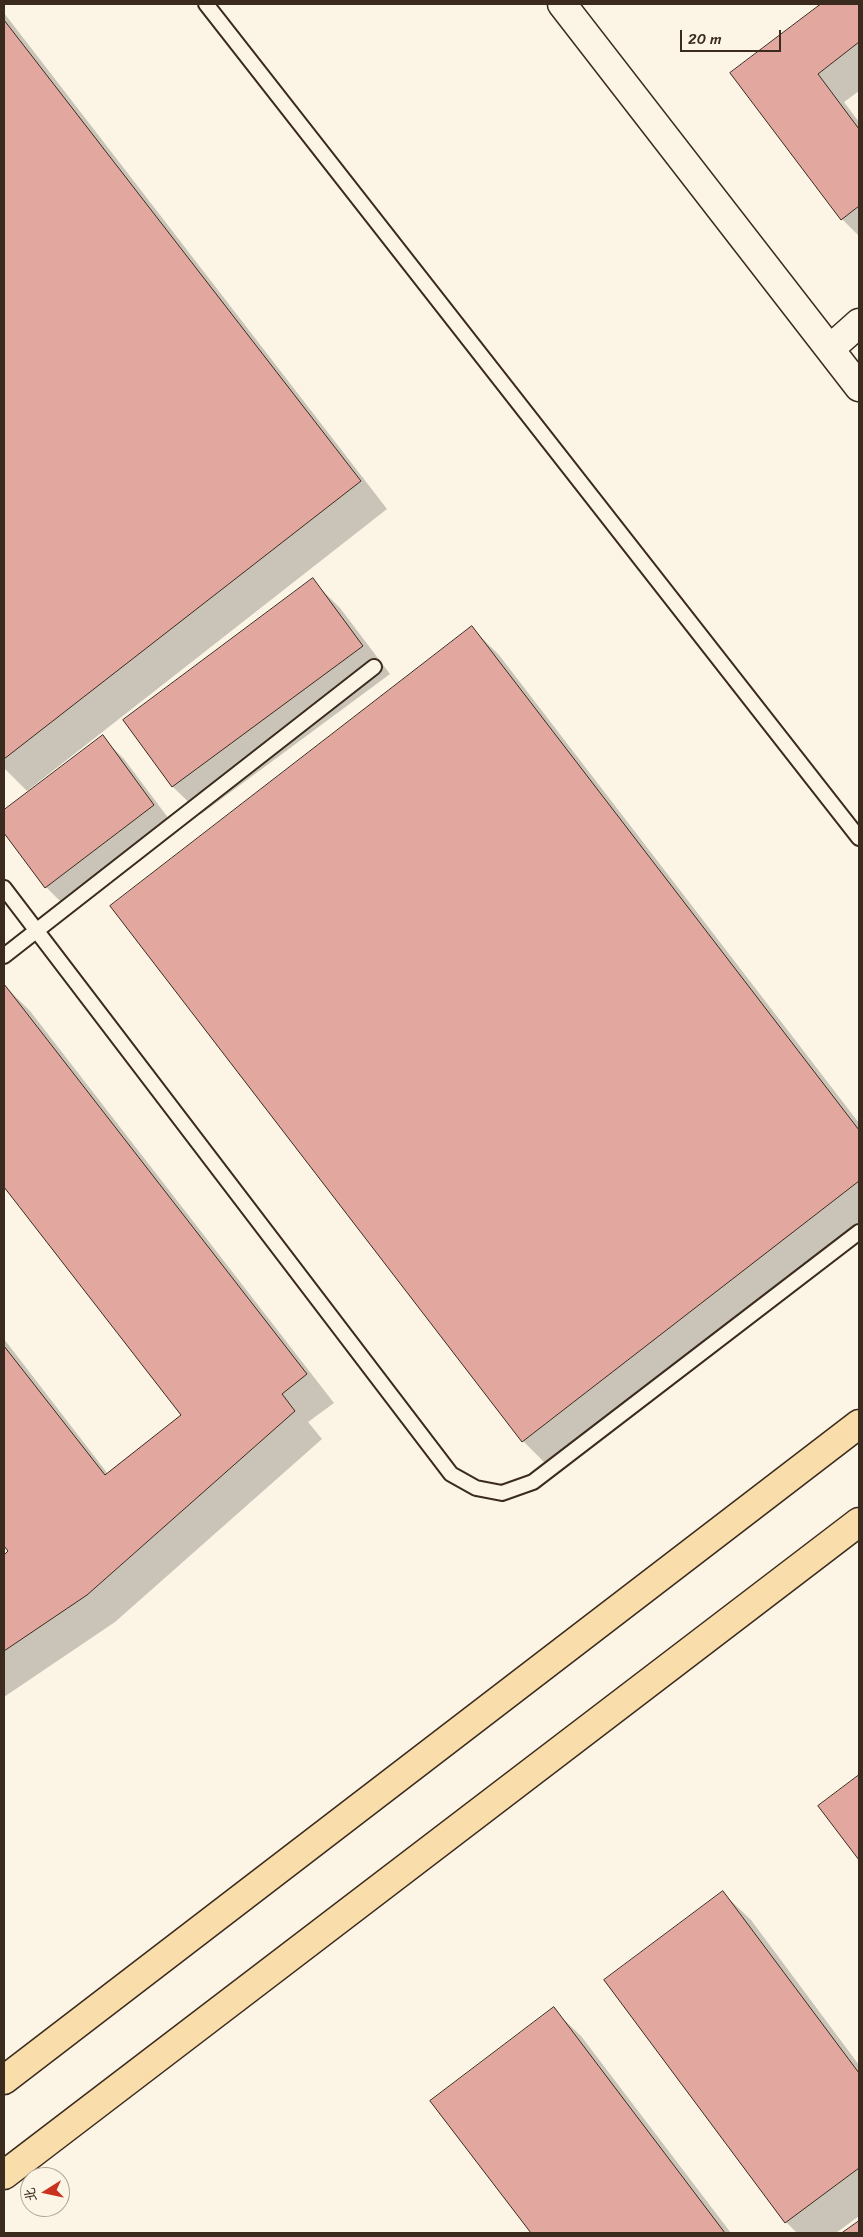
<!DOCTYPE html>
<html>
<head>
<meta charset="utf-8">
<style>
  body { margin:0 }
  #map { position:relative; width:863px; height:2237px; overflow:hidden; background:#fcf5e5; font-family:Sriracha,"LXGW WenKai TC",sans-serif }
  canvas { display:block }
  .frame { position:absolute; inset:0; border:5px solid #3b2a1e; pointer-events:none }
  .north { position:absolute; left:20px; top:2167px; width:50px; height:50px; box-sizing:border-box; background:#fcf5e5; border:1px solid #afa495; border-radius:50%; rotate:260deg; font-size:14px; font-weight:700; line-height:20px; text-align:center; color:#3b2a1e }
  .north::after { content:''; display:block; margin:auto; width:18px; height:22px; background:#c8321e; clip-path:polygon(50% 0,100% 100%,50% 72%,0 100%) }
  .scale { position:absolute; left:680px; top:30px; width:101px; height:22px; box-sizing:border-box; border:2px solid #3b2a1e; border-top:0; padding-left:6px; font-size:15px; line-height:18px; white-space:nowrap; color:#3b2a1e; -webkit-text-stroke:4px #fcf5e5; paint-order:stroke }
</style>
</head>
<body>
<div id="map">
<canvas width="863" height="2237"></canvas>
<div class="frame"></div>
<div class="north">北</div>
<div class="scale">20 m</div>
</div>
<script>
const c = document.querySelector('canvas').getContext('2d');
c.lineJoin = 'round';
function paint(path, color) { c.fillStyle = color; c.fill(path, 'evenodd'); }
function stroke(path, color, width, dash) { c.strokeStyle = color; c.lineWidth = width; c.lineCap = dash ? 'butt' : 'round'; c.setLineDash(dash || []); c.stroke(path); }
const shadow = new Path2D(`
  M823,4H859V91L844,102L859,122V236L842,219L732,73Z
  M4,13L387,509L27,791L4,768Z
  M312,580L340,608L390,674L201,814L173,787L124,720Z
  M471,627L499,655L859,1123V1230L551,1469L523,1441L111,906Z
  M102,737L124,759L175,827L68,909L46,887L4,831V811Z
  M4,985L30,1011L334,1403L308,1422L322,1439L115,1622L4,1697V1556L10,1551L4,1544V1339L108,1474L182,1416L4,1185Z
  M859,1776V1858L820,1807Z
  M723,1893L751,1920L859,2065V2216L836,2233H797L786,2222L606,1981Z
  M553,2009L581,2036L731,2233H532L432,2101Z`);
const building = new Path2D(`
  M821,4H859V42L818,74L859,129V206L841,220L730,73Z
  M4,20L361,481L4,759Z
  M313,578L363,646L172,787L123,720Z
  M472,626L859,1130V1181L522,1442L110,906Z
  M103,735L154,805L45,888L4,833V810Z
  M4,984L307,1374L282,1394L295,1411L87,1595L4,1651V1555L8,1551L4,1546V1346L105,1475L181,1415L4,1187Z
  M859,1775V1860L818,1806Z
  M723,1891L859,2073V2168L785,2223L604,1980Z
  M554,2007L725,2233H531L430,2101Z
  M859,2221V2233H842Z`);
const service = new Path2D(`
  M206,4L859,838
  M4,888L451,1474L476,1488L502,1493L533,1482L859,1232
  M4,956L374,667`);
const minor = new Path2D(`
  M562,4L859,387
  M831,348L859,323`);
const primary = new Path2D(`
  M4,2080L859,1424
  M4,2175L859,1522`);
paint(shadow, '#0003');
paint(building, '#e2a89f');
stroke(building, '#3b2a1e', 1);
stroke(service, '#3b2a1e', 18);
stroke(minor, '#3b2a1e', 31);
stroke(primary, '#3b2a1e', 31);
stroke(service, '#fcf5e5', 14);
stroke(minor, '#fcf5e5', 28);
stroke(primary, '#f9deab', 28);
</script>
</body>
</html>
